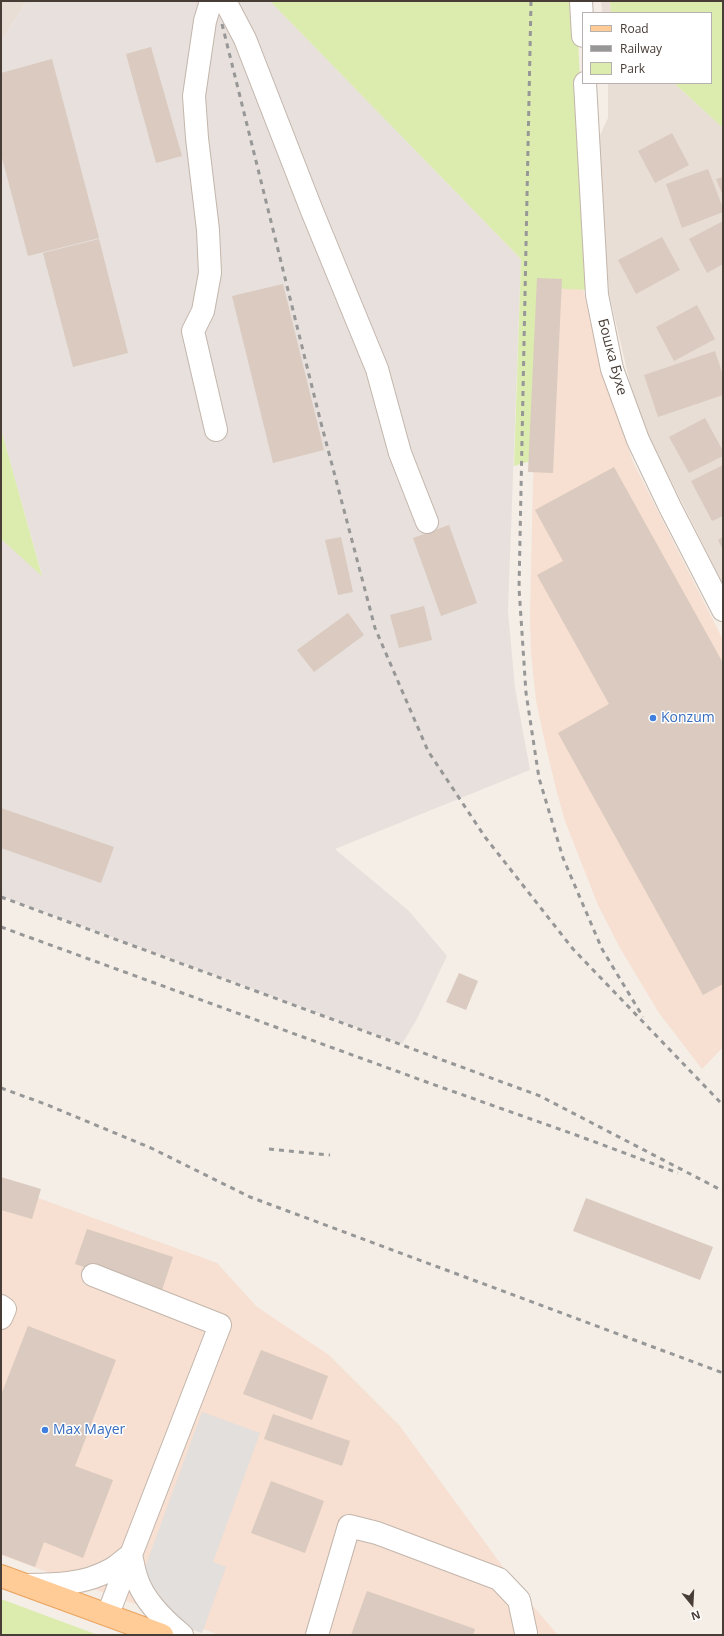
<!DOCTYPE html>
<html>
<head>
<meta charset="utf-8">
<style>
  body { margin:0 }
  #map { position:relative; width:724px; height:1636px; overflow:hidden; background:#f4eee7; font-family:"Open Sans",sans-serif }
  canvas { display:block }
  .frame { position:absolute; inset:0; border:2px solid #483d36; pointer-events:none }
  .legend { position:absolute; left:582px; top:12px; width:130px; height:72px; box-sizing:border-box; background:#fff; border:1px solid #b6b1af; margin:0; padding:5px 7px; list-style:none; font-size:12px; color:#483d36 }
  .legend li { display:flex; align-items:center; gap:8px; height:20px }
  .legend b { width:20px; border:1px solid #b6b1af }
  .north { position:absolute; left:672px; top:1584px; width:40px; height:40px; -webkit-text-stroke:3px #fff; paint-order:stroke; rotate:162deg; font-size:11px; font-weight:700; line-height:16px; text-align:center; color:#483d36 }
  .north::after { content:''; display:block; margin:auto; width:14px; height:18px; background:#483d36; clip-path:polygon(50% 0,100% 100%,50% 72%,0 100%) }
</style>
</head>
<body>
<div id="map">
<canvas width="724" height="1636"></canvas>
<div class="frame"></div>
<ul class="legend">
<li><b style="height:5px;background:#ffcb96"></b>Road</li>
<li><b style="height:5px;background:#979797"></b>Railway</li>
<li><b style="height:11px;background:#dcebae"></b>Park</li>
</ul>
<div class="north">N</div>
</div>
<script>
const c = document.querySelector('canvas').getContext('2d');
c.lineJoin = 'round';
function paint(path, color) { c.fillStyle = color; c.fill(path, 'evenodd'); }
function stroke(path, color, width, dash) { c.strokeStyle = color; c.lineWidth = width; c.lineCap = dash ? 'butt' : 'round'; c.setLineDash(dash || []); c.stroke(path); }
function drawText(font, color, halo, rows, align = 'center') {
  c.font = font + ' "Open Sans",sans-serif'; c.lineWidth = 3; c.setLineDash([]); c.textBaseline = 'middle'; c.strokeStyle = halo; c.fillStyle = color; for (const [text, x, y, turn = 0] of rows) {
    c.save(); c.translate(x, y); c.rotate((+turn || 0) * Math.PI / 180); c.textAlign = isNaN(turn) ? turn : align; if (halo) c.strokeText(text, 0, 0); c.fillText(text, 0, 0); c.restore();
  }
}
const residential = new Path2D(`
  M1,1H27L1,41Z
  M601,1H610L611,13H602Z
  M608,83H674L723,128V584L644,427L630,383L609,294L596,144L608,118Z`);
const commercial = new Path2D(`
  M543,288L583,289L600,364L633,462L723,640V1047L702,1069L659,1013L620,948L598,905L565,821L556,789L544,738L536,700L531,653L530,615L533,481Z
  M1,1188L41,1199L217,1263L257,1307L329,1355L399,1425L525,1597L558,1635H220L1,1555Z`);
const industrial = new Path2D(`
  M27,1H270L521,259L508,611L515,688L530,770L335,849L409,911L447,956L417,1019L402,1044L1,896V539L42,575L1,429V41Z`);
const green = new Path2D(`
  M270,1H576L591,290L543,288L534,460L514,466L521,259Z
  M610,1H723V128L674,83H711V13H611Z
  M1,429L42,576L1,539Z
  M1,1599L98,1635H1Z`);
const parking = new Path2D(`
  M202,1412L260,1433L213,1562L226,1567L202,1633L161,1619L143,1573Z`);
const building = new Path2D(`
  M151,47L182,156L156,163L126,54Z
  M52,59L99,238L28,256L1,154V73Z
  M672,133L689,165L655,183L638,151Z
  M708,169L723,208V212L682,228L666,184Z
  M723,177V196L716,179Z
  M723,221V264L707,273L689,239Z
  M662,237L680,270L636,294L618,260Z
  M99,239L128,353L73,367L43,253Z
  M537,278L562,279L553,473L528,472Z
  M283,284L324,450L273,463L232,296Z
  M697,305L715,339L674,361L656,327Z
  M715,351L723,375V395L658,417L644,375Z
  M705,418L723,451V456L689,473L669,437Z
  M723,465V516L712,521L691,481Z
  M614,467L723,663V984L703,995L558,733L609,704L537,575L563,561L535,510Z
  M449,525L477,603L441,616L413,538Z
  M341,537L353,592L338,595L325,540Z
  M723,537V550L718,540Z
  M424,606L432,640L399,648L390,615Z
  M348,613L364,635L314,672L297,650Z
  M1,808L114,847L101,883L1,848Z
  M459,973L478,981L466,1010L446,1002Z
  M1,1177L41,1189L32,1219L1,1210Z
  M586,1198L713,1247L700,1280L573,1231Z
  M87,1229L173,1257L161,1293L75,1264Z
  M28,1326L116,1360L75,1466L113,1480L83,1558L44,1542L35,1567L1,1554V1395Z
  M261,1350L328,1376L312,1420L243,1394Z
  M273,1414L350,1441L342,1466L264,1439Z
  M271,1481L324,1501L305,1553L251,1533Z
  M367,1591L475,1629L473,1635H351Z`);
const minor = new Path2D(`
  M211,1L205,21L194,96L197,138L208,230L210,273L203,311L193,331L216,430
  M225,1L245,39L312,211L377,369L400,453L427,522
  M581,1L583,36
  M585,83L597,295L612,369L638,440L670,507L723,610
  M93,1275L220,1325L108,1614
  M1,1306L5,1309L1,1318
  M27,1585C56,1585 85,1584 110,1570C118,1566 124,1559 131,1555C133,1563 134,1571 137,1579C144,1601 165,1621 182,1635
  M317,1635L349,1526L377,1533L499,1579L519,1600L526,1633`);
const major = new Path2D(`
  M1,1576L162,1635`);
const rail = new Path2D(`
  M531,1L519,588L526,693L539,778L563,858L602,949L643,1017
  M222,24L320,419L375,628L428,751L485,837L573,949L720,1102
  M1,897L540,1096L723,1191
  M1,927L432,1084L576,1135L678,1173
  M1,1088L45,1104L151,1148L250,1197L723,1373
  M269,1149L330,1155`);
const markers = [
  [653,718,4,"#3f7fe0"],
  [45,1430,4,"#3f7fe0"]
];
const streetNames = [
  ["Бошка Бухе",612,357,75]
];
const shopNames = [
  ["Konzum",661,718],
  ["Max Mayer",53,1430]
];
paint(residential, '#e9ded5');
paint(commercial, '#f7dfd1');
paint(industrial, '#e7e0dc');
paint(green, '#dcebae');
paint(parking, '#e2dfdc');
paint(building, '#dacabf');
stroke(minor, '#c3b6ac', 24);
stroke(major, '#eaa460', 24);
stroke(minor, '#fff', 22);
stroke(major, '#ffcb96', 22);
stroke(rail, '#979797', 3, [5, 5]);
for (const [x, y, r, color] of markers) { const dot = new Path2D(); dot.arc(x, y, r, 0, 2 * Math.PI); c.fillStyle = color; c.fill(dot); stroke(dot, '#fff', 1.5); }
drawText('14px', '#483d36', '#fff', streetNames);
drawText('14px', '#366cbe', '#fff', shopNames, 'left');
</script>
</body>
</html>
